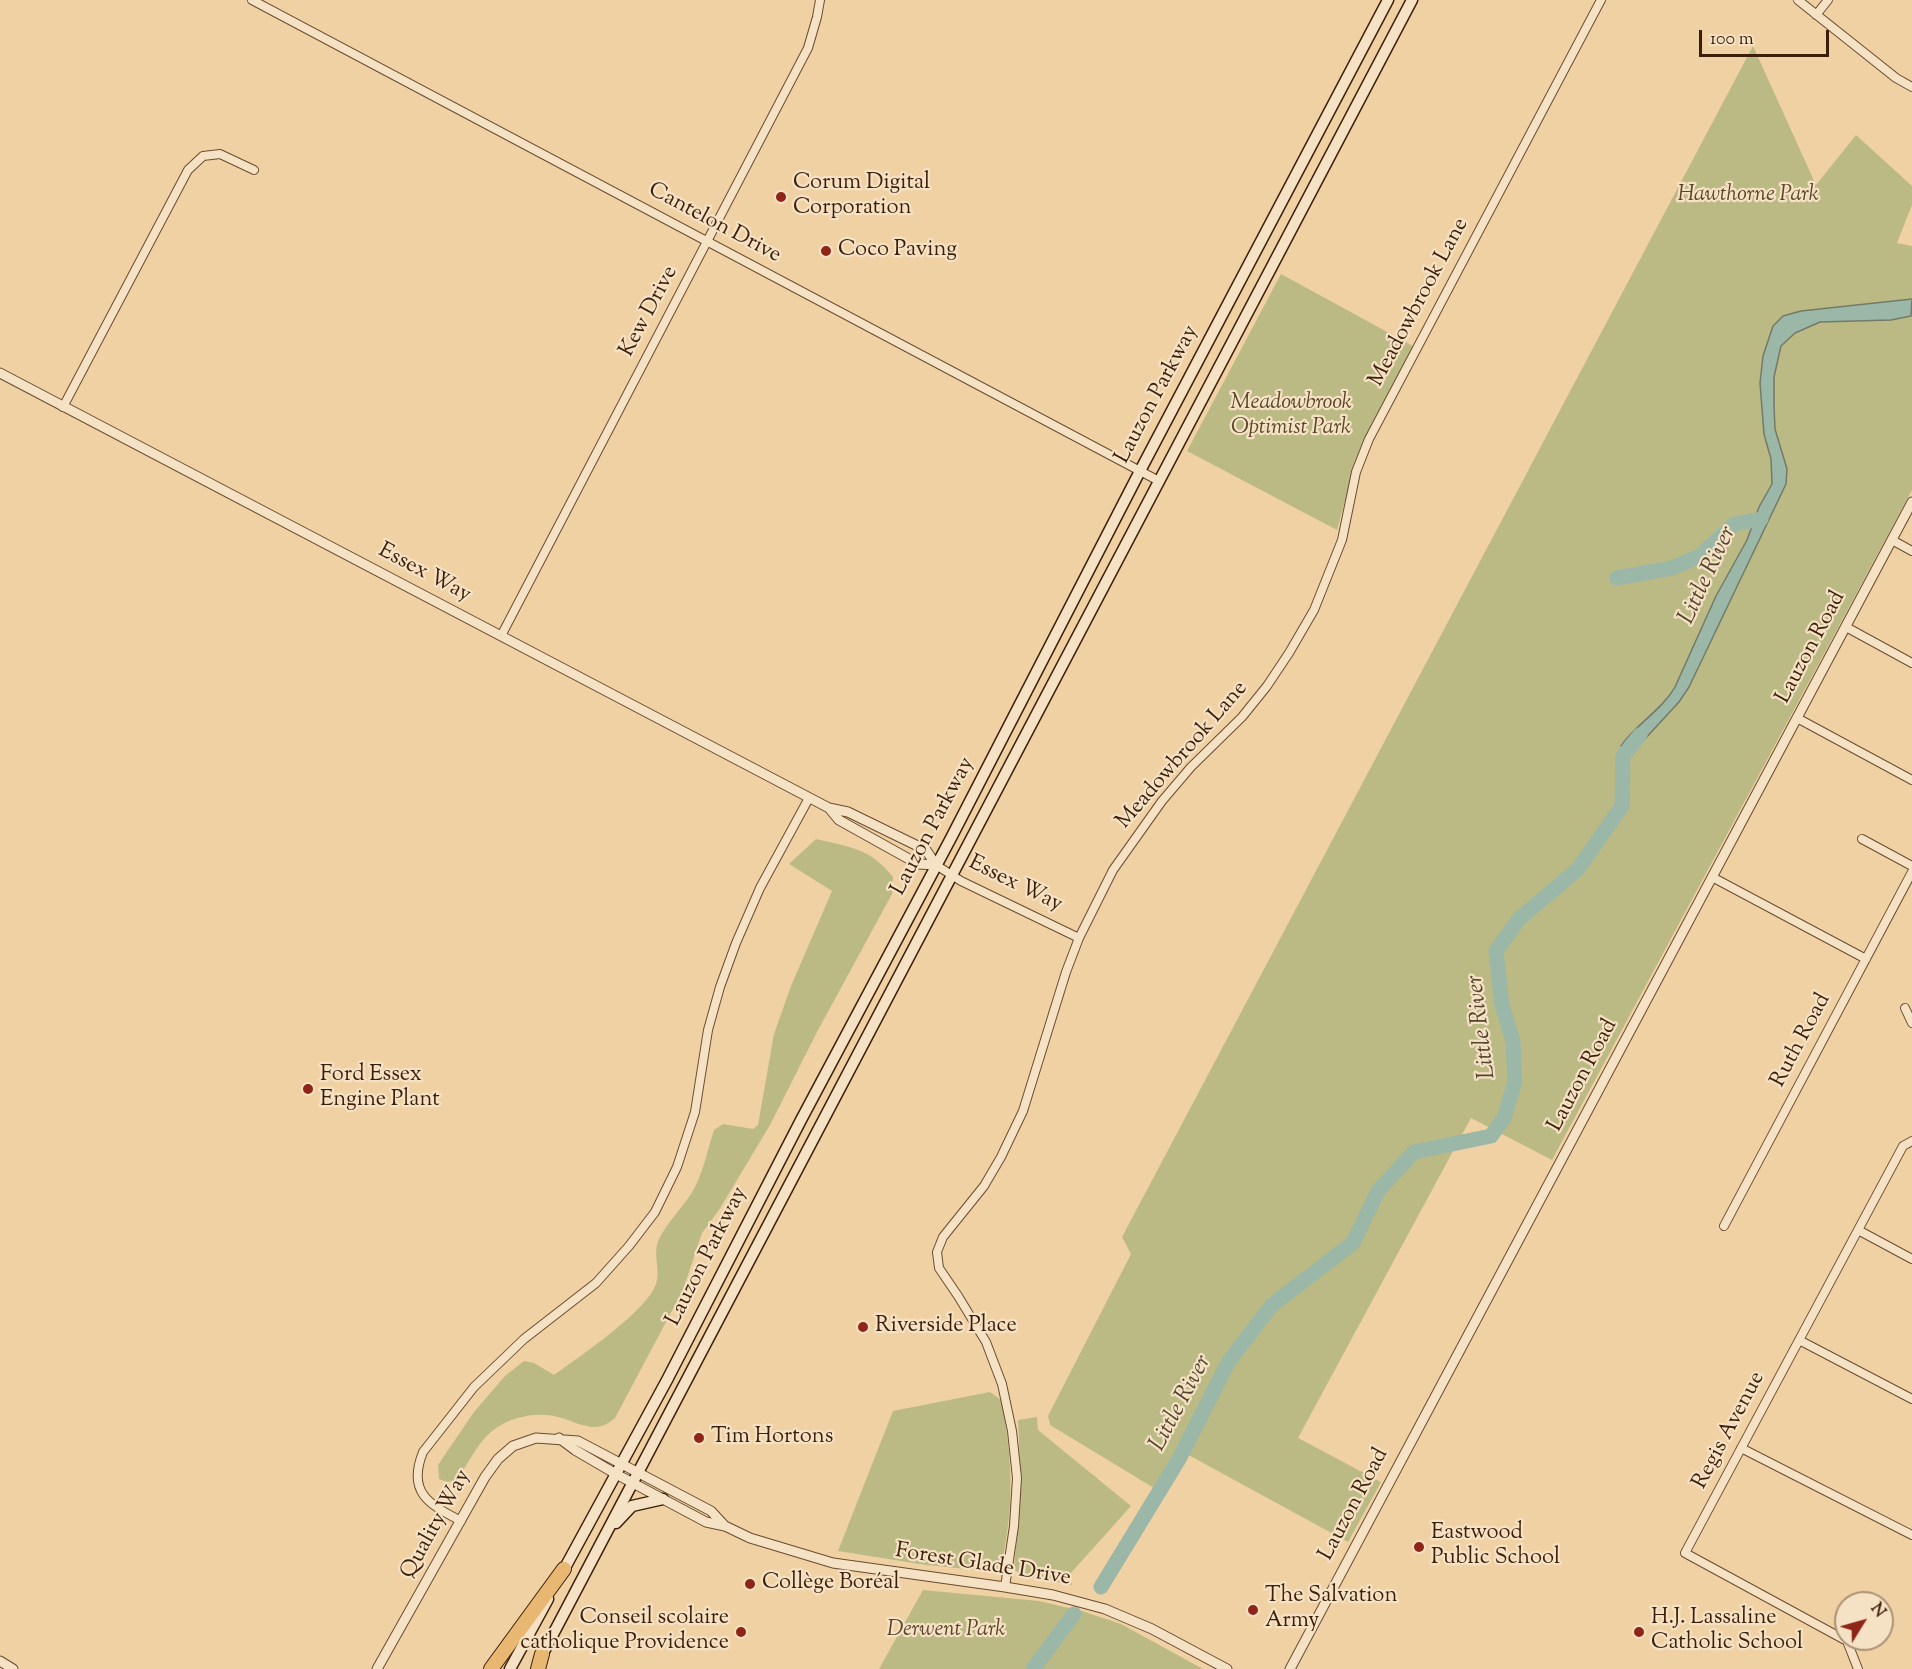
<!DOCTYPE html>
<html>
<head>
<meta charset="utf-8">
<style>
  body { margin:0 }
  #map { position:relative; width:1912px; height:1669px; overflow:hidden; background:#f0d1a4; font-family:"Sorts Mill Goudy",serif }
  canvas { display:block }
  .north { position:absolute; left:1834px; top:1591px; width:60px; height:60px; box-sizing:border-box; background:#f5e1c4; border:2px solid #ab9379; border-radius:50%; rotate:53deg; font-size:16px; font-weight:700; line-height:24px; text-align:center; color:#3c1f09 }
  .north::after { content:''; display:block; margin:auto; width:21px; height:27px; background:#8f2418; clip-path:polygon(50% 0,100% 100%,50% 72%,0 100%) }
  .scale { position:absolute; left:1699px; top:30px; width:130px; height:27px; box-sizing:border-box; border:3px solid #3c1f09; border-top:0; padding-left:8px; font-size:18px; line-height:21px; white-space:nowrap; color:#3c1f09; -webkit-text-stroke:4px #f5e1c4; paint-order:stroke }
</style>
</head>
<body>
<div id="map">
<canvas width="1912" height="1669"></canvas>
<div class="north">N</div>
<div class="scale">100 m</div>
</div>
<script>
const c = document.querySelector('canvas').getContext('2d');
c.lineJoin = 'round';
function paint(path, color) { c.fillStyle = color; c.fill(path, 'evenodd'); }
function stroke(path, color, width, dash) { c.strokeStyle = color; c.lineWidth = width; c.lineCap = dash ? 'butt' : 'round'; c.setLineDash(dash || []); c.stroke(path); }
function drawText(font, color, halo, rows, align = 'center') {
  c.font = font + ' "Sorts Mill Goudy",serif'; c.lineWidth = 4.5; c.setLineDash([]); c.textBaseline = 'middle'; c.strokeStyle = halo; c.fillStyle = color; for (const [text, x, y, turn = 0] of rows) {
    c.save(); c.translate(x, y); c.rotate((+turn || 0) * Math.PI / 180); c.textAlign = isNaN(turn) ? turn : align; if (halo) c.strokeText(text, 0, 0); c.fillText(text, 0, 0); c.restore();
  }
}
const green = new Path2D(`
  M1753,46L1816,185L1856,135L1912,186V205L1897,243L1912,246V490L1552,1160L1471,1118L1298,1438L1381,1482L1348,1542L1183,1452L1159,1491L1050,1425L1048,1416L1131,1254L1122,1237Z
  M1281,274L1413,346L1366,438L1354,467L1337,530L1187,451Z
  M816,839C850,847 870,848 893,877L892,894L817,1032L770,1125L719,1210L702,1233L683,1290L615,1418C609,1423 603,1427 595,1427C583,1427 570,1420 558,1417C537,1411 509,1417 492,1431C476,1444 469,1464 456,1480L447,1482L439,1479L438,1465L474,1412L505,1376L524,1361L534,1363L554,1375C578,1358 647,1311 656,1284C661,1270 652,1253 659,1239C668,1222 680,1210 691,1194C703,1175 707,1151 714,1130L723,1124L753,1129L758,1125L774,1034L791,986L832,891L789,864Z
  M990,1392L1001,1400C1008,1434 1012,1469 1010,1504C1009,1524 1005,1545 1002,1565L997,1572L926,1565L838,1551L893,1411Z
  M1037,1417L1038,1430L1131,1506L1070,1574L1072,1585L1021,1575L1014,1569C1019,1519 1021,1470 1018,1420Z
  M923,1590L1039,1601L1082,1611L1121,1624L1203,1669H879Z`);
const water = new Path2D(`
  M1912,299L1911,316L1891,320L1820,322L1795,333L1781,346L1774,377V406L1775,429L1787,469L1786,484L1689,687L1679,702L1632,753L1621,746C1636,724 1662,710 1675,687L1716,596L1747,540L1759,507L1772,484L1771,459L1764,434L1760,383L1763,356L1773,326L1783,316L1801,311Z`);
const river = new Path2D(`
  M1617,578L1672,568L1700,556L1734,524L1761,519
  M1101,1587L1179,1459L1229,1361L1272,1305L1353,1243L1378,1191L1414,1152L1491,1136L1504,1118L1515,1082L1513,1041L1502,1005L1496,951L1519,919L1578,869L1622,806L1623,756L1640,735
  M1033,1669L1074,1614`);
const minor = new Path2D(`
  M252,0L1159,481
  M1798,0L1896,78L1912,87
  M1816,15L1828,0
  M63,407L188,170L203,156L220,154L254,170
  M1892,540L1912,551
  M1846,627L1912,663
  M501,636L808,48L817,17L820,0
  M1797,718L1912,780
  M1862,839L1912,866
  M936,865L961,881L1079,938
  M1712,877L1866,959
  M1905,1008L1912,1023
  M1724,1226L1912,872
  M1858,1230L1912,1259
  M1799,1340L1912,1399
  M1741,1448L1912,1535
  M461,1521C428,1504 407,1492 423,1452L474,1387L524,1339L596,1283L629,1246L655,1212L677,1167L695,1112L708,1030L720,987L736,943L760,888L809,798
  M1005,1587L1014,1526L1017,1478L1012,1431L1002,1384L986,1342L958,1296L939,1268L937,1252L943,1237L984,1186L1001,1157L1023,1111L1066,972L1079,938L1113,870L1162,801L1191,767L1242,717L1267,686L1289,653L1314,610L1342,540L1356,472L1369,439L1601,0
  M1858,1669L1847,1641L1685,1553L1903,1146L1912,1141`);
const tertiary = new Path2D(`
  M0,373L829,808L848,812L926,850L936,865
  M829,808L839,820L918,864L936,865
  M559,1438L575,1450L616,1474L706,1522L725,1526L750,1538L833,1563L1005,1587L1053,1595L1105,1609L1152,1629L1227,1669
  M0,1661L13,1669
  M377,1669L485,1477L498,1459L513,1446L536,1438L578,1441L711,1511L724,1525
  M1290,1669L1912,502`);
const secondary = new Path2D(`
  M616,1523L632,1506L663,1499
  M561,1575L667,1380L801,1120L951,838L1140,471L1388,0
  M540,1659L1412,0
  M510,1669L548,1599`);
const motorway = new Path2D(`
  M491,1669L564,1569
  M538,1669L542,1654`);
const markers = [
  [781,197,6,"#8f2418"],
  [826,251,6,"#8f2418"],
  [308,1089,6,"#8f2418"],
  [863,1327,6,"#8f2418"],
  [699,1438,6,"#8f2418"],
  [1419,1547,6,"#8f2418"],
  [750,1584,6,"#8f2418"],
  [1253,1610,6,"#8f2418"],
  [741,1632,6,"#8f2418"],
  [1639,1632,6,"#8f2418"]
];
const poiNames = [
  ["Corum Digital",793,184],
  ["Corporation",793,209],
  ["Coco Paving",838,251],
  ["Ford Essex",320,1076],
  ["Engine Plant",320,1101],
  ["Riverside Place",875,1327],
  ["Tim Hortons",711,1438],
  ["Eastwood",1431,1534],
  ["Public School",1431,1559],
  ["Collège Boréal",762,1584],
  ["The Salvation",1265,1597],
  ["Army",1265,1622],
  ["Conseil scolaire",729,1619,"right"],
  ["catholique Providence",729,1644,"right"],
  ["H.J. Lassaline",1651,1619],
  ["Catholic School",1651,1644]
];
const parkNames = [
  ["Hawthorne Park",1748,196],
  ["Meadowbrook",1291,404],
  ["Optimist Park",1291,429],
  ["Derwent Park",946,1631]
];
const streetNames = [
  ["Cantelon Drive",714,224,28],
  ["Meadowbrook Lane",1420,303,-62],
  ["Kew Drive",650,312,-62],
  ["Lauzon Parkway",1158,395,-62],
  ["Essex Way",424,574,28],
  ["Lauzon Road",1812,648,-62],
  ["Meadowbrook Lane",1183,756,-49],
  ["Lauzon Parkway",934,827,-62],
  ["Essex Way",1015,885,26],
  ["Ruth Road",1802,1041,-62],
  ["Lauzon Road",1584,1076,-62],
  ["Lauzon Parkway",708,1257,-63],
  ["Regis Avenue",1730,1431,-62],
  ["Lauzon Road",1355,1505,-62],
  ["Quality Way",437,1525,-61],
  ["Forest Glade Drive",983,1566,9]
];
const waterNames = [
  ["Little River",1709,576,-65],
  ["Little River",1483,1027,-97],
  ["Little River",1182,1404,-62]
];
paint(green, '#bcba84');
paint(water, '#9ab7a8');
stroke(water, '#747a68', 1.5);
stroke(river, '#9ab7a8', 15);
stroke(minor, '#694c30', 10);
stroke(tertiary, '#694c30', 11);
stroke(secondary, '#3c1f09', 13);
stroke(motorway, '#3c1f09', 16);
stroke(minor, '#f5e1c4', 8);
stroke(tertiary, '#f5e1c4', 9);
stroke(secondary, '#f5e1c4', 10);
stroke(motorway, '#e8b872', 14);
for (const [x, y, r, color] of markers) { const dot = new Path2D(); dot.arc(x, y, r, 0, 2 * Math.PI); c.fillStyle = color; c.fill(dot); stroke(dot, '#f5e1c4', 2); }
drawText('22px', '#3c1f09', '#f5e1c4', poiNames, 'left');
drawText('italic 22px', '#5c4628', '#f5e1c4', parkNames);
drawText('22px', '#3c1f09', '#f5e1c4', streetNames);
drawText('italic 24px', '#544531', '#f5e1c4', waterNames);
</script>
</body>
</html>
